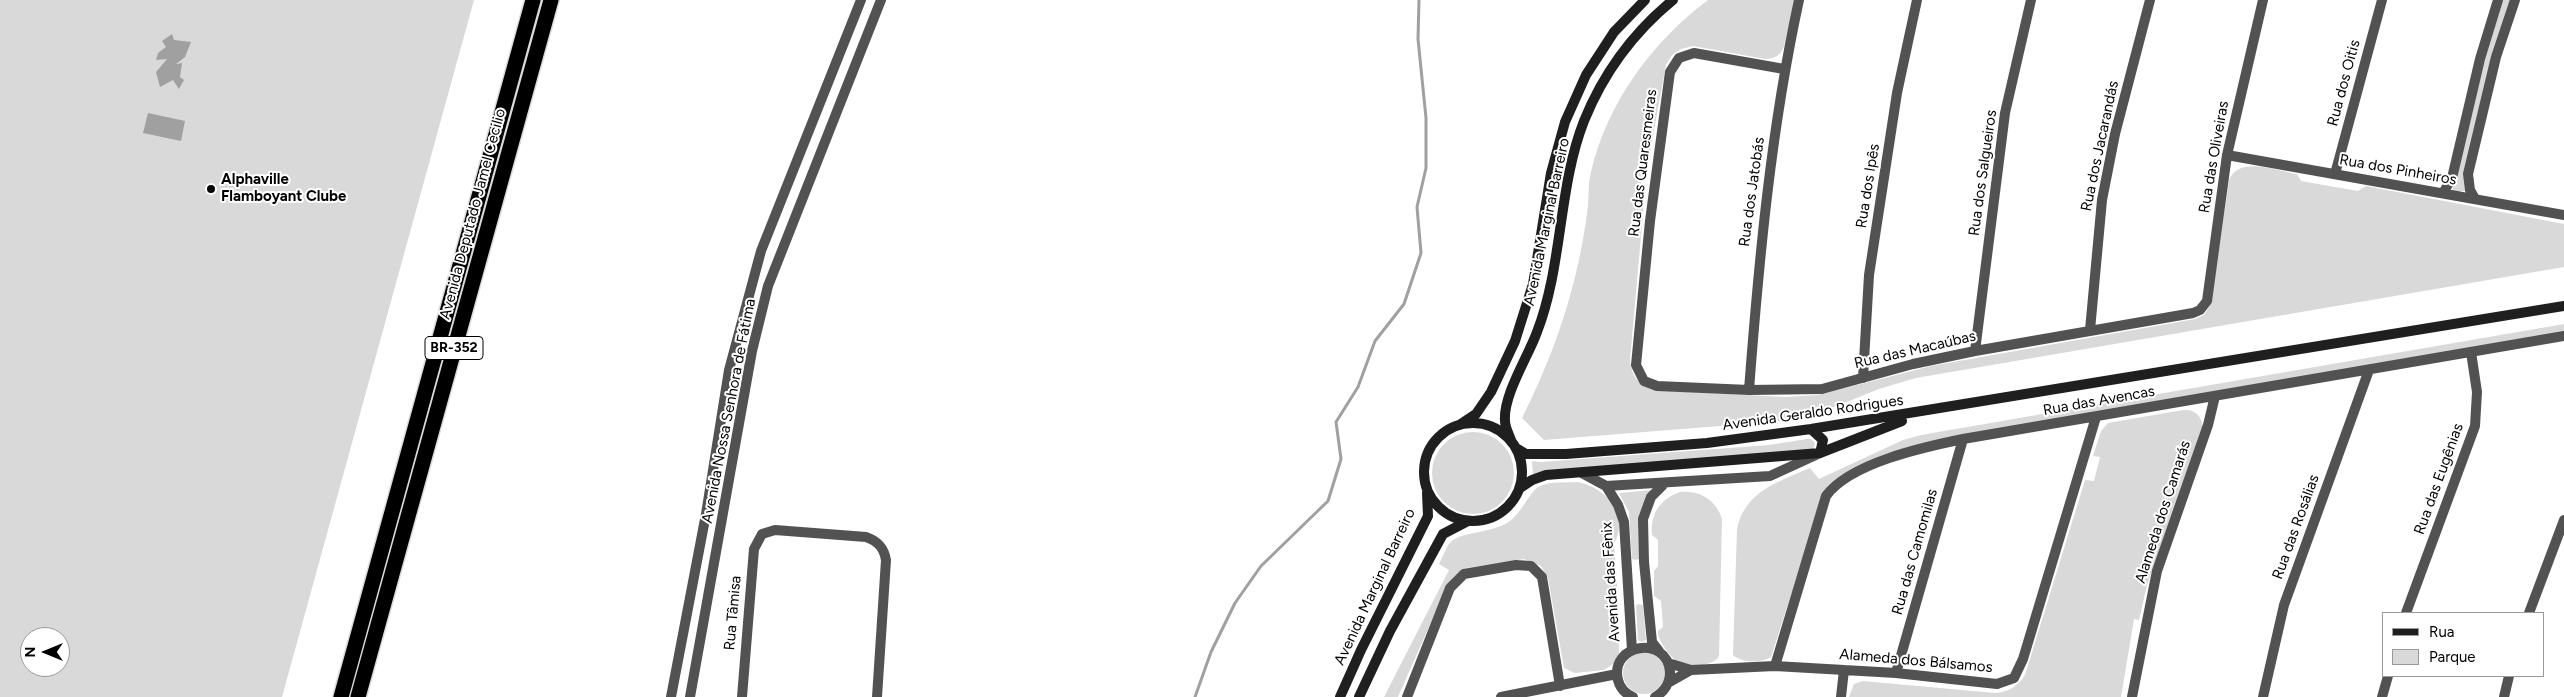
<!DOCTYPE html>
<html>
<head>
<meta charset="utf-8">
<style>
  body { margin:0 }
  #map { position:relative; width:2564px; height:697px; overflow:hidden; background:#fff; font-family:Figtree,sans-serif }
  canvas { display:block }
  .legend { position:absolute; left:2382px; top:612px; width:162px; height:65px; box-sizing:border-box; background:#fff; border:1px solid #999; margin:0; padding:6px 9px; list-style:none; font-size:15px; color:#000 }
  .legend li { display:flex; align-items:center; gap:10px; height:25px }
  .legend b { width:25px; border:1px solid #999 }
  .north { position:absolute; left:20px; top:627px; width:50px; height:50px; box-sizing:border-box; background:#fff; border:1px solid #999; border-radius:50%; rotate:270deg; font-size:14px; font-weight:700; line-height:20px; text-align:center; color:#000 }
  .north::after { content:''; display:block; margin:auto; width:18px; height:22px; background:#000; clip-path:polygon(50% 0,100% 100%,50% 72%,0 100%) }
</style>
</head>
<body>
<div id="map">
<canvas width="2564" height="697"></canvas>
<ul class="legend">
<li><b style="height:6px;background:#1f1f1f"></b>Rua</li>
<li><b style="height:14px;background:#d9d9d9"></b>Parque</li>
</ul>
<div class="north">N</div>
</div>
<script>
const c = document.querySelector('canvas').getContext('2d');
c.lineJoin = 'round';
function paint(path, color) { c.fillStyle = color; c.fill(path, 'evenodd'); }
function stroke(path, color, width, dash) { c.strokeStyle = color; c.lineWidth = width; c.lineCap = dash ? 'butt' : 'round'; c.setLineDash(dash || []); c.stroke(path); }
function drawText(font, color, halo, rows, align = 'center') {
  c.font = font + ' Figtree,sans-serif'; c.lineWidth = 4; c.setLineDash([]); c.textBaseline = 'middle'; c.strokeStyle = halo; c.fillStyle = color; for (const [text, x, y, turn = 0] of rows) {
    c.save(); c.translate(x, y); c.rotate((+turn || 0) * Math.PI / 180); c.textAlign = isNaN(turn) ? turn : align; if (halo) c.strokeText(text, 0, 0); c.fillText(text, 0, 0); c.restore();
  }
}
const green = new Path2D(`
  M0,0H474L282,697H0ZM30,637H60V667H30Z
  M1708,0H1795L1784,46C1781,55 1775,59 1765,59L1693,46L1681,49L1672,55L1666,65L1648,163L1643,166L1639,200L1644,202L1630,360C1631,375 1638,385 1653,390L1785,397L1818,395L1931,366L2195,319L2204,315L2211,304L2229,180C2239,155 2277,171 2297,174L2301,181L2358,191L2366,186L2564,224V267L1916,378L1879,389L1829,409L1783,421L1544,440L1522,418C1545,372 1563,326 1575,277C1581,253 1585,230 1588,206C1589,195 1588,183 1591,172C1607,103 1652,42 1708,0Z
  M2503,0H2510L2491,61L2465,171V191H2452L2485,60Z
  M2564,324V332L1894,452L1840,476L1824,492L1771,657C1762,663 1741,663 1733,655L1737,529C1745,491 1778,482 1810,468L1819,479L1903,440L1921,435Z
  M2183,410C2195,409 2202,416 2203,428L2147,585L2139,620L2134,619L2121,697H1849L1854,684L1863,681L1995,693C2009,692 2018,686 2025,675L2085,480L2094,481L2100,457L2093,456L2101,431L2108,423Z
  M1432 473a41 41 0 1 1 82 0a41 41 0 1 1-82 0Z
  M1807,439H1811L1815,443L1813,450L1533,475L1532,461L1541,462L1769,445Z
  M1578,482C1607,488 1630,516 1614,544L1617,583L1619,654L1613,664L1604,670L1575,673L1564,668L1548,578L1541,566L1524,559L1467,568L1455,576L1447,586L1398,697H1384L1449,570L1439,564C1443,557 1445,549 1450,543C1459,531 1492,534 1510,521C1522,512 1530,491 1540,486C1550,481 1567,483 1578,482Z
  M1652,490C1636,513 1639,532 1639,559L1636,560L1632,559L1629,512L1619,493Z
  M1680,492C1700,490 1716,500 1722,519L1719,656C1715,666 1689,668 1679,663C1672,659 1657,640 1658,631L1663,627L1661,601L1654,596V571L1658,566V540L1652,535C1650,514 1660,499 1680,492Z
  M1638,604L1643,605L1646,640L1642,642L1638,640L1636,606Z
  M1623 673a21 21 0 1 1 42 0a21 21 0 1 1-42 0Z`);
const water = new Path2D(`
  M172,34L174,40L191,42L185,57L176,64L182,63L180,77L184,80L179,89L173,80L160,87L156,72L167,59L156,60L158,53L166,47L162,41Z
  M148,113L185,121L181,141L143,133Z`);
const stream = new Path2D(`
  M1195,697L1211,652L1235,603L1261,566L1328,501L1341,459L1336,422L1358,387L1375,341L1404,304L1421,253L1417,207L1426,168V118L1418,39L1419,0`);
const street = new Path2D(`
  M1784,69L1694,53L1679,58L1670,72L1650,221L1636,365L1644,381L1657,386L1749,390L1822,389L1913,364L1975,351L2193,313L2200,310L2207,301L2227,155L2263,0
  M2227,155L2564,215
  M2335,174L2382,0
  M2443,193L2452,178L2480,59L2498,0
  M2475,199L2470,190L2468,174L2496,57L2515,0
  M2090,330L2102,200L2115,134L2150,0
  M1975,351L2005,113L2031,0
  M1863,378L1869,275L1897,93L1917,0
  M1749,390C1759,259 1771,129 1799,0
  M1582,473L1606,486L1770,476L1818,454
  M1606,486L1618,505L1624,522L1632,650
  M2406,613L2475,426L2477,392L2471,352
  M2529,613L2564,520
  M1659,651L1652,642L1644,562L1643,519L1651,497L1665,483
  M1668,663L1691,670L1775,666L1896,673L1997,684L2014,678L2023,659L2096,417
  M1775,666L1826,496C1850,463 1924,447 1963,439L2564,336
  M1896,673L1963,439
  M1668,683L1691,670
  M671,697L706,514L729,370L761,251L861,0
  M690,697L752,351L768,286L881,0
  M742,697L754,549L762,534L775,530L866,537C878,541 884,548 886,560L877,697
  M1407,697L1450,588L1464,574L1516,565L1531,566L1542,577L1560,686
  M1501,697L1617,674
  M1633,697C1626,694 1620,688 1618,680C1609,644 1667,634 1670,672C1670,683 1664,692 1655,697
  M1841,697L1844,670
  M2132,697L2157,571L2208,425L2215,396
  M2263,697L2284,605L2369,370
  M2382,697L2388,676
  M2504,697L2509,676`);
const secondary = new Path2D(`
  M1424 472a49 49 0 1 1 98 0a49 49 0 1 1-98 0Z
  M1461,424L1476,414L1491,392L1515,341L1533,284L1551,173L1565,122L1586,75L1614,32L1645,0
  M1811,429L1823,440L1820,453
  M1512,443C1510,436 1505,428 1505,421C1503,395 1528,357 1537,332C1563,265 1558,187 1584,121C1603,74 1634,32 1673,0
  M1516,448L1526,454H1566L1707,443L1811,429L2564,306
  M1520,488L1532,480L1546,475L1820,453L1902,421
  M1340,697L1361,650L1428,516L1427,493
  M1359,697L1390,631L1443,534L1466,522`);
const highway = new Path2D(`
  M341,697L533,0
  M358,697L551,0`);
const markers = [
  [211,189,5,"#000"]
];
const shields = [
  [454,348,58]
];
const shieldNames = [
  ["BR-352",454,348]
];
const streetNames = [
  ["Rua dos Oitis",2344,83,-75],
  ["Rua dos Jacarandás",2100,146,-78],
  ["Rua das Oliveiras",2214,157,-80],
  ["Rua das Quaresmeiras",1643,163,-83],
  ["Rua dos Pinheiros",2398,170,10],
  ["Rua dos Salgueiros",1983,173,-82],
  ["Rua dos Ipês",1868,186,-81],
  ["Rua dos Jatobás",1752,192,-82],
  ["Avenida Deputado Jamel Cecilio",473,214,-75],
  ["Avenida Marginal Barreiro",1547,222,-78],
  ["Rua das Macaúbas",1915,350,-13],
  ["Rua das Avencas",2099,401,-10],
  ["Avenida Nossa Senhora de Fátima",729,411,-79],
  ["Avenida Geraldo Rodrigues",1813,413,-8],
  ["Rua das Eugênias",2439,479,-70],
  ["Alameda dos Camarás",2163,512,-72],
  ["Rua das Rosálias",2296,527,-70],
  ["Rua das Camomilas",1915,552,-74],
  ["Avenida das Fênix",1611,582,-94],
  ["Avenida Marginal Barreiro",1375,587,-65],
  ["Rua Tâmisa",733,613,-85],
  ["Alameda dos Bálsamos",1916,661,5]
];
const poiNames = [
  ["Alphaville",221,180],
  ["Flamboyant Clube",221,197]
];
paint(green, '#d9d9d9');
paint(water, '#a0a0a0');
stroke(stream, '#a0a0a0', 3);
stroke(highway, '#dbdbdb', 18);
stroke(street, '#525252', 10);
stroke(secondary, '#1f1f1f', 10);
stroke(highway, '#000', 15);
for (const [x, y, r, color] of markers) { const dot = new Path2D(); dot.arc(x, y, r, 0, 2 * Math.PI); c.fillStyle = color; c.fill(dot); stroke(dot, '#fff', 2); }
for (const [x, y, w] of shields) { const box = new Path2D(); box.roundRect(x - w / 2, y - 11.5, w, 23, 4); c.fillStyle = '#fff'; c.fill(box); stroke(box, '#000', 1); }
drawText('bold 14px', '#000', null, shieldNames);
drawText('15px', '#000', '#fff', streetNames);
drawText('bold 15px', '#000', '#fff', poiNames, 'left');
</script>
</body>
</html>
